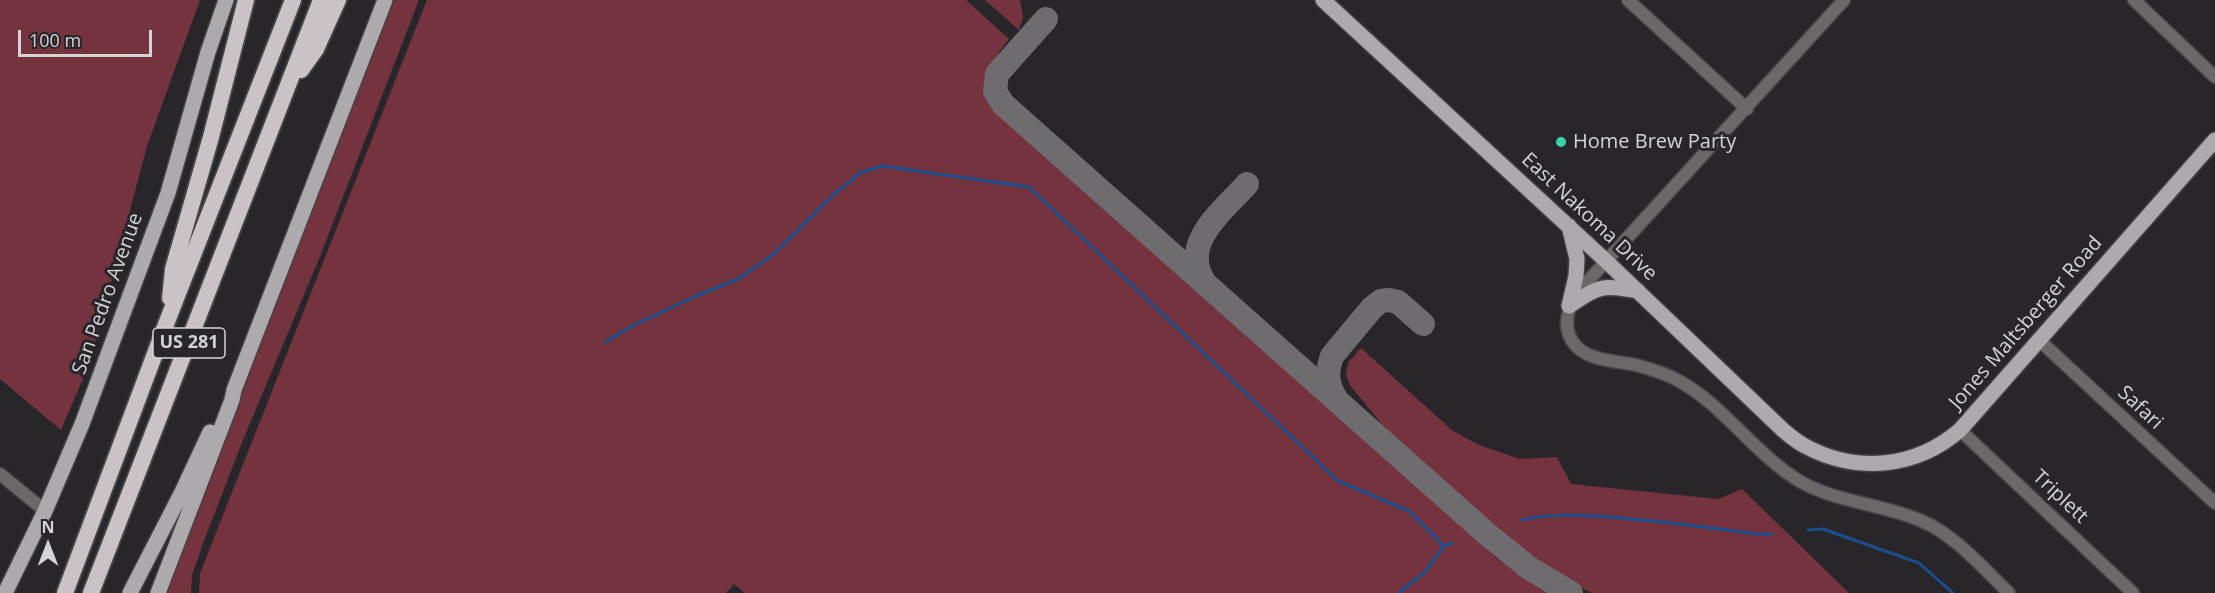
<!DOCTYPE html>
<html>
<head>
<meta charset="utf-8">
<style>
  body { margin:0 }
  #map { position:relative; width:2215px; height:593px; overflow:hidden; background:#28262a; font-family:"Open Sans",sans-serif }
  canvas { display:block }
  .north { position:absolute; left:18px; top:515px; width:60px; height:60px; -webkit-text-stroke:4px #28262a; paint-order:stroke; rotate:0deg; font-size:16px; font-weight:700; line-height:24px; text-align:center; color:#d4d3d5 }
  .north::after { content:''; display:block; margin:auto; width:21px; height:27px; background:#d4d3d5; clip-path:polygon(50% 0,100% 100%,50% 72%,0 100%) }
  .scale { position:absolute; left:18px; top:30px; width:134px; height:27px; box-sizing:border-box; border:3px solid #d4d3d5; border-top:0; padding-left:8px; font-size:18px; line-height:21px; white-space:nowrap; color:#d4d3d5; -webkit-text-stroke:4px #28262a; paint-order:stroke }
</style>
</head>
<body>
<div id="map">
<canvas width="2215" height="593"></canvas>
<div class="north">N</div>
<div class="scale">100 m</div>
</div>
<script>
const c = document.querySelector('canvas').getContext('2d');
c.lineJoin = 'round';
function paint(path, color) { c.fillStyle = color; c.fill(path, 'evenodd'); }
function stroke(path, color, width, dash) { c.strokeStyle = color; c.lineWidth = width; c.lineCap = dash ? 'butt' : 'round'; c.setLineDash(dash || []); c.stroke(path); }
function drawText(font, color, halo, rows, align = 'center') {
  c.font = font + ' "Open Sans",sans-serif'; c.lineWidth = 6; c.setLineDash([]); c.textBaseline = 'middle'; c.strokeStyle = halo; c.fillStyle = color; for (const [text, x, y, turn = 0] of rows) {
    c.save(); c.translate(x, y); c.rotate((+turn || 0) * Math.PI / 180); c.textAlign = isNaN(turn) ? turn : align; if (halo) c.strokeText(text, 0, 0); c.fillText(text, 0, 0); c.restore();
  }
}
const green = new Path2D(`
  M0,0H200L147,146L90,362L61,430L0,379Z
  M395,0H419L319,259L245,435L205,538L192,575L191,593H161L369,55Z
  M427,0H966L1009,39C990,65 978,76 992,108L1498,559L1550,593H745L734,584L726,593H199L200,573Z
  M985,0H1020L1023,17L1019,30Z
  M1361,348L1453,431L1479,445L1520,459L1557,457L1571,484L1718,499L1742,489L1849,593H1592L1550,572L1516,546L1393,438L1350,385L1346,375L1348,363Z`);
const stream = new Path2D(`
  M605,342L634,325L696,296L738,279L774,254L832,196L860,173L882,166L1029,187L1338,481L1409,511L1444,546
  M1522,520C1550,513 1581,515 1609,517C1659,521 1707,527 1756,534H1772
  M1808,530L1823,529L1919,563L1953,593
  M1399,593L1425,572L1444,546L1452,543`);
const taxiway = new Path2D(`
  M1046,19L997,74L995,91L1003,104L1487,534L1529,568L1571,593
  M1205,283C1178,244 1223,211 1247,184
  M1337,400C1327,386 1326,373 1332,356L1372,308L1381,301L1389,300L1398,302L1423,324`);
const minor = new Path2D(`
  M1628,0L1747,109
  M1844,0L1578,292C1567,309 1561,329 1576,346C1590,361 1617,361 1636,365C1651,369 1665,373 1679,381C1725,406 1755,455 1801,482C1839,503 1883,504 1922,521C1956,536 1983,568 2009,593
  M2134,0L2215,77
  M2039,340L2215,503
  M1960,430L2133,593
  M0,474L45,511`);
const major = new Path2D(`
  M1323,0L1605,260L1783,430C1790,436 1797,442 1805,446C1857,474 1916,468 1960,430L2215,140
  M1569,226L1577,259L1576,276L1569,306
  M1569,306C1601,285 1600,285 1638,291
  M5,593L45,511L82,424L168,193L208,52L226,0
  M130,593L182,492L210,432
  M158,593L232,400L234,390L385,0`);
const highway = new Path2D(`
  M301,70L316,49L338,0
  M170,298L173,269L211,137L246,0
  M65,593L168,319L293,0
  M91,593L321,0`);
const markers = [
  [1561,142,6,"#39d4a5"]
];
const shields = [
  [189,343,72]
];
const shieldNames = [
  ["US 281",189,343]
];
const poiNames = [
  ["Home Brew Party",1573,142]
];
const streetNames = [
  ["East Nakoma Drive",1589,217,43],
  ["San Pedro Avenue",108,294,-70],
  ["Jones Maltsberger Road",2026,323,-49],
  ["Safari",2140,408,43],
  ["Triplett",2060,497,43]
];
paint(green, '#75333e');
stroke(stream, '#194f8e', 3);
stroke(taxiway, '#6e6c70', 24);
stroke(minor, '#444245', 15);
stroke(major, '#444245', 18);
stroke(highway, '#444245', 20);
stroke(minor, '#6a6869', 12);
stroke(major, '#aea9ac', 15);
stroke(highway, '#c9c3c6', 16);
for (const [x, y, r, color] of markers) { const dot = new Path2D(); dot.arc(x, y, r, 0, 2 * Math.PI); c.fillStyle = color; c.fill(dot); stroke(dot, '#28262a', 2); }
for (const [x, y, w] of shields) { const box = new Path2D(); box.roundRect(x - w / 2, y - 15, w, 30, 4.5); c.fillStyle = '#28262a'; c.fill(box); stroke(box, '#d4d3d5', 1.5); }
drawText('bold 18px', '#d4d3d5', null, shieldNames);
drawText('20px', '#d4d3d5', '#28262a', poiNames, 'left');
drawText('20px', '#d4d3d5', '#28262a', streetNames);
</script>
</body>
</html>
